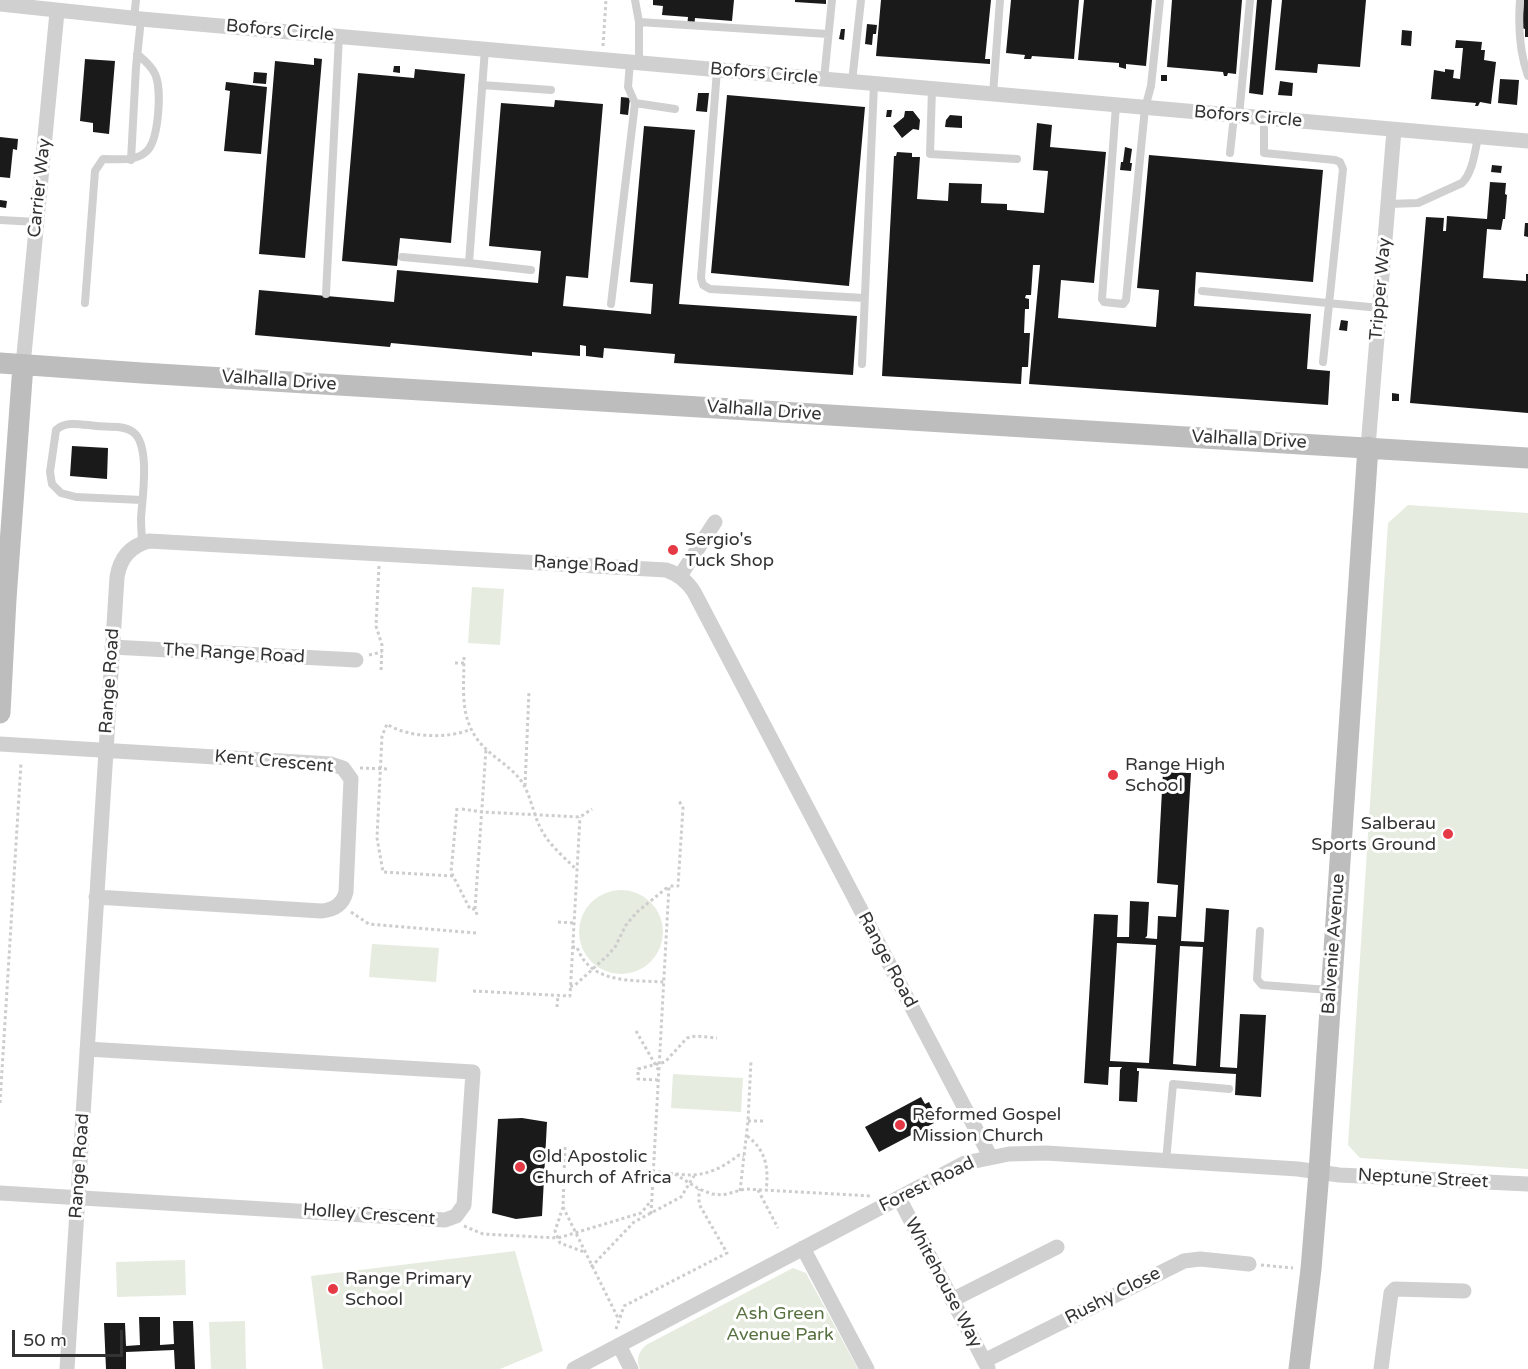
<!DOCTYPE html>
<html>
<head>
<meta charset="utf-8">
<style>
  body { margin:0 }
  #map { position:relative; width:1528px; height:1369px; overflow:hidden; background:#fff; font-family:"Varela Round",sans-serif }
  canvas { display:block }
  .scale { position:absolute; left:12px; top:1330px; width:111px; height:27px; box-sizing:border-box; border:3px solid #333; border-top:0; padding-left:8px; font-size:18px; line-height:21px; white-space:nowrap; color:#333; -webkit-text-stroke:4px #fff; paint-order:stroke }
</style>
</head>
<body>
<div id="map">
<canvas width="1528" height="1369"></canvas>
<div class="scale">50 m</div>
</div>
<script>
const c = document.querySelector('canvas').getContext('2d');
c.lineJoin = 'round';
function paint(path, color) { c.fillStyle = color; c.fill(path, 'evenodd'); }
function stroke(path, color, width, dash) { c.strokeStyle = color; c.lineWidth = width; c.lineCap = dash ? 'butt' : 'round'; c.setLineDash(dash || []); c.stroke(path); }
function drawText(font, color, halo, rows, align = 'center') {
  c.font = font + ' "Varela Round",sans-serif'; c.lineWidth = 6; c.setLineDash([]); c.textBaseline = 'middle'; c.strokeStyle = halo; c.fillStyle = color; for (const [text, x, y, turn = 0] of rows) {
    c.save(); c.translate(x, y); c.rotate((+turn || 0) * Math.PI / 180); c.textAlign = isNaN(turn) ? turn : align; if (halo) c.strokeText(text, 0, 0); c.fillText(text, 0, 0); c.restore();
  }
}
const green = new Path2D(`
  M1408,505L1528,513V1169L1360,1158L1348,1145L1388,523Z
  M472,587L504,589L500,645L468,643Z
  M579 932a42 42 0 1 1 84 0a42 42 0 1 1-84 0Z
  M372,944L439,948L436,982L369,977Z
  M673,1074L743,1078L741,1112L671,1108Z
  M515,1251L543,1351L500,1369H323L311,1276Z
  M185,1260L186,1295L117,1297L116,1262Z
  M793,1268L806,1273L858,1369H640C636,1360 638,1352 646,1345Z
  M245,1321L246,1369H211L209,1322Z`);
const building = new Path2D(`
  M653,0H734L732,21L695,18L694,29L687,28L688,17L662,15L663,6L653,5Z
  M795,0H826V4L795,2Z
  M881,0H991L985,59H990V64L876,56Z
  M1011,0H1079L1074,59L1032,56L1031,59H1024L1025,55L1006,53Z
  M1084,0H1152L1146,66L1126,64V69L1119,67V63L1078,60Z
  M1172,0H1242L1236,74L1228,73L1227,76H1224L1223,72L1167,67Z
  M1257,0H1272L1263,95L1249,93Z
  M1282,0H1366L1360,67L1318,64L1317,73L1275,70Z
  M1524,0H1528V37H1525V29L1522,28Z
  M867,24L877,25L876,34H873L872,45L865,44Z
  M841,29H845L844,40L839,39Z
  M1402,30L1412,31L1411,46L1401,45Z
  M1456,40L1482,42L1481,50H1485L1484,60L1496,62L1491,104L1480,102L1478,106H1475L1476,103L1431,99L1434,70L1445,72V69L1454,70L1453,78L1460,79L1463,48H1455Z
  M314,58L322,59L305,258L259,254L275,61L314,65Z
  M85,59L115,61L109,134L93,132V123L80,121Z
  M394,66H400V73L393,72Z
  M415,69L465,74L451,243L400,238L397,266L342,261L358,73L414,78Z
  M254,72L267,73L266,84L253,83Z
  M1161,75H1167V81H1161Z
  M1500,79L1519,80L1517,105L1498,103Z
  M1280,81L1293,83L1292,96L1278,95Z
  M226,82L267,87L261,154L224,151L230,91L225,90Z
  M698,93H709L707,112L696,111Z
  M727,95L865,107L849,286L711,273Z
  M621,97L630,98L628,115L620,114Z
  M555,100L603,104L588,278L566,276L563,306L651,314L653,284L630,282L644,126L695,130L679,304L857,316L853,375L674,363L675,354L604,348L603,358L586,356V346L580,345V356L532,352V356L391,343L390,347L255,335L259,290L394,302L397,270L538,283L541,251L489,246L501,103L554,107Z
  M887,110H892L891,117H886Z
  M905,111H913L920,120L919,130L913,129L902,138L893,126L904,117Z
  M950,115L962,116V128L945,127L946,120Z
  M1037,123L1052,125L1050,147L1106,152L1094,283L1061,280L1058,318L1156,327L1159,290L1137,288L1149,155L1323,170L1313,282L1196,272L1194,306L1311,314L1307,369L1330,371L1328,405L1029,384L1040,265H1033L1031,295H1026L1025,298L1029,299V309H1025L1024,333H1030L1028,367H1022L1021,384L882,376L894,156H896L897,152L912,153V157H920L917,199L948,201L949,183L982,184L981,203L1007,204V210L1044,213L1048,171L1033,170Z
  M0,137L18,139L17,150L13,149L10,178L0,177Z
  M1125,147L1132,149L1130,163H1132L1131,171L1120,170L1121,162H1123Z
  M1492,165L1502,166L1501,173L1491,172Z
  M1490,182L1506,183L1505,194L1507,195L1505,219H1503L1501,230L1487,229L1483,278L1526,281V274H1528V413L1410,403L1426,217L1444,218L1443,231H1446L1447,216L1487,219Z
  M0,200L7,201L6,208L0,207Z
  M1525,223H1528V237L1524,236Z
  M1341,320L1348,321L1347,331L1339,330Z
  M1392,393L1399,394V401H1392Z
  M72,446L108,448L107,479L70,476Z
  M1163,772L1191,773L1181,941L1204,942L1206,908L1229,910L1220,1067L1237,1068L1240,1014L1266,1015L1261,1097L1235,1095L1236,1074L1137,1068V1071H1139L1137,1102L1119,1101L1120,1070L1122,1067H1109L1108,1085L1084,1083L1094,914L1118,915L1117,937H1129L1130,901L1149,902L1147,936L1145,938L1157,939L1158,916L1176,917L1178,885L1157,883ZM1117,943L1156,945L1149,1063L1110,1061ZM1180,946L1203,947L1196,1066L1173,1064Z
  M921,1097L925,1104L929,1102L935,1113L931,1116L934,1123L879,1152L865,1127Z
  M522,1118L547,1122L542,1216L516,1219L492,1213L498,1119Z
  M139,1317H160V1345L174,1344L173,1321H193L195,1369H175L174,1350L126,1352V1369H106L104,1323H125L126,1346L140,1345Z`);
const path = new Path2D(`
  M603,46L606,0
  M379,566L376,626L382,645L381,672
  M369,655L382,652
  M464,657C464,693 458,724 488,751C499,761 513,769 522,782C531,796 533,814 541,829C549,845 565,858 577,870
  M455,663H464
  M360,768L389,769
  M525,786L529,691
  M457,808L451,872L470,909H475L478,917
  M462,809L482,812L580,817L592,809
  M453,876L383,872L377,838L382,736L387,724C407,738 450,739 471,729
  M475,909L486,749
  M351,912L369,924L477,933
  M558,922L574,923
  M572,947H577C590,984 631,980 664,982
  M570,986H574L607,956L615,947L626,925L637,912L669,886
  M473,991L570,996L580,817
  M557,1007L558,995
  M636,1031L659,1071
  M658,1080L638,1079V1069L665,1062L687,1038L696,1036L717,1038
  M0,1103L21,763
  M748,1121H764
  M747,1136C766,1150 769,1168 766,1191
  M565,1147L563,1207L619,1320
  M640,1170C684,1173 700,1185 739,1155L744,1156
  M675,1174L699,1189L712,1194L723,1195L745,1189L871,1196
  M758,1190L778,1228
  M740,1191L748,1121L751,1061
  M563,1207L555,1231L560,1243L584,1252
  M651,1214L669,886H678L683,808L678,799
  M464,1226L483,1234L558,1238L641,1213L651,1201
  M1261,1265L1293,1268
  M591,1267L634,1222L681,1197L694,1176
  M616,1329L624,1306L727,1253L699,1204V1189`);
const lane = new Path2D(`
  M635,0L639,22V63
  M1520,0C1518,27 1519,51 1528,76
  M134,18L136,0
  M639,22L828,34
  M717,70L701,278L703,285L710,289L864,298
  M824,79L832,0
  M852,82L861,0
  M482,85L551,90
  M932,89L930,154L1017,159
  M993,94L1000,0
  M635,103L675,109
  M1116,105L1102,299L1104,302L1123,304L1126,300L1145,108L1151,86L1160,0
  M1239,116L1250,0
  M1264,119V153L1335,160L1340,162L1343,169L1323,362
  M1230,153L1234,116
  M131,160L136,67L141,19
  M1388,204L1418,203L1462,183C1473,172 1475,151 1478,137
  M0,220L37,222
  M402,257L469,263L485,49
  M469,263L531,270
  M1202,291L1380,308
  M326,294L339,36
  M85,303L95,171L103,159C118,159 136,162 147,151C159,139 162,88 155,74C151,65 144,60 137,54
  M611,304L635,103L628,87L630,62
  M862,364L874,84
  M142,543C142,535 141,527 141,519C142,499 151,445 133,432C123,425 107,427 96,426C83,425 66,420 56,430L50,472L52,484L61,493L76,497L142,500
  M1260,931L1257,979L1262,985L1329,990
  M1166,1161L1173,1084L1229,1089`);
const street = new Path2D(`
  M0,4L141,19L1528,141
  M23,365L57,12
  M1368,447L1394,130
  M680,576L715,522
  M112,647L356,660
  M0,744L331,764L343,768L351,779L346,892C343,904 334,910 321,911L96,897
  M0,1193L445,1220L456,1216L464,1205L473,1072L87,1049
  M899,1198L988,1368
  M803,1248L867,1369
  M952,1300L1057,1247
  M619,1345L631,1369
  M984,1361L1184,1261L1200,1259L1249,1264
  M67,1369L117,577C120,558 130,546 149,541L666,570C679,574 687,581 694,592L990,1156
  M574,1369L965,1163L1009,1154L1046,1153L1298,1169L1339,1175L1528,1184
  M1381,1369L1391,1293L1395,1289L1464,1291`);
const secondary = new Path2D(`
  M0,363L142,373C604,402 1066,428 1528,458
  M0,713L6,599L23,365
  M1299,1369L1311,1269L1319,1172L1368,447`);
const markers = [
  [673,550,6,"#e63946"],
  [1113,775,6,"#e63946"],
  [1448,834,6,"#e63946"],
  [900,1125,6,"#e63946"],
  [520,1167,6,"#e63946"],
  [333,1289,6,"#e63946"]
];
const streetNames = [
  ["Bofors Circle",280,31,5],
  ["Bofors Circle",764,74,5],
  ["Bofors Circle",1248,117,5],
  ["Carrier Way",40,188,-84],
  ["Tripper Way",1381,289,-85],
  ["Valhalla Drive",279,381,4],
  ["Valhalla Drive",764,411,4],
  ["Valhalla Drive",1249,440,3],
  ["Range Road",586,565,3],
  ["The Range Road",234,654,3],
  ["Range Road",110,681,-86],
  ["Kent Crescent",274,762,5],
  ["Balvenie Avenue",1334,944,-86],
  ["Range Road",887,960,62],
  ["Range Road",80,1166,-86],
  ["Neptune Street",1423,1179,3],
  ["Forest Road",927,1185,-26],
  ["Holley Crescent",369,1215,4],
  ["Whitehouse Way",943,1283,62],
  ["Rushy Close",1113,1296,-27]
];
const poiNames = [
  ["Sergio's",685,540],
  ["Tuck Shop",685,561],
  ["Range High",1125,765],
  ["School",1125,786],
  ["Salberau",1436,824,"right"],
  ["Sports Ground",1436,845,"right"],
  ["Reformed Gospel",912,1115],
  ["Mission Church",912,1136],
  ["Old Apostolic",532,1157],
  ["Church of Africa",532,1178],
  ["Range Primary",345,1279],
  ["School",345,1300]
];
const parkNames = [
  ["Ash Green",780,1314],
  ["Avenue Park",780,1335]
];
paint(green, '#e6ecdf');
paint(building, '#1a1a1a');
stroke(path, '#cdcdcd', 3, [3, 3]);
stroke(lane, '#d0d0d0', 8);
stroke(street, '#d0d0d0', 15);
stroke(secondary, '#bdbdbd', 21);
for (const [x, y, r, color] of markers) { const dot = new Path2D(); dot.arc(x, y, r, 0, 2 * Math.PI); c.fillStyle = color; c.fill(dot); stroke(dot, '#fff', 2); }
drawText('18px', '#333', '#fff', streetNames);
drawText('18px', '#333', '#fff', poiNames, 'left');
drawText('18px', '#56703f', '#fff', parkNames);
</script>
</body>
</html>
